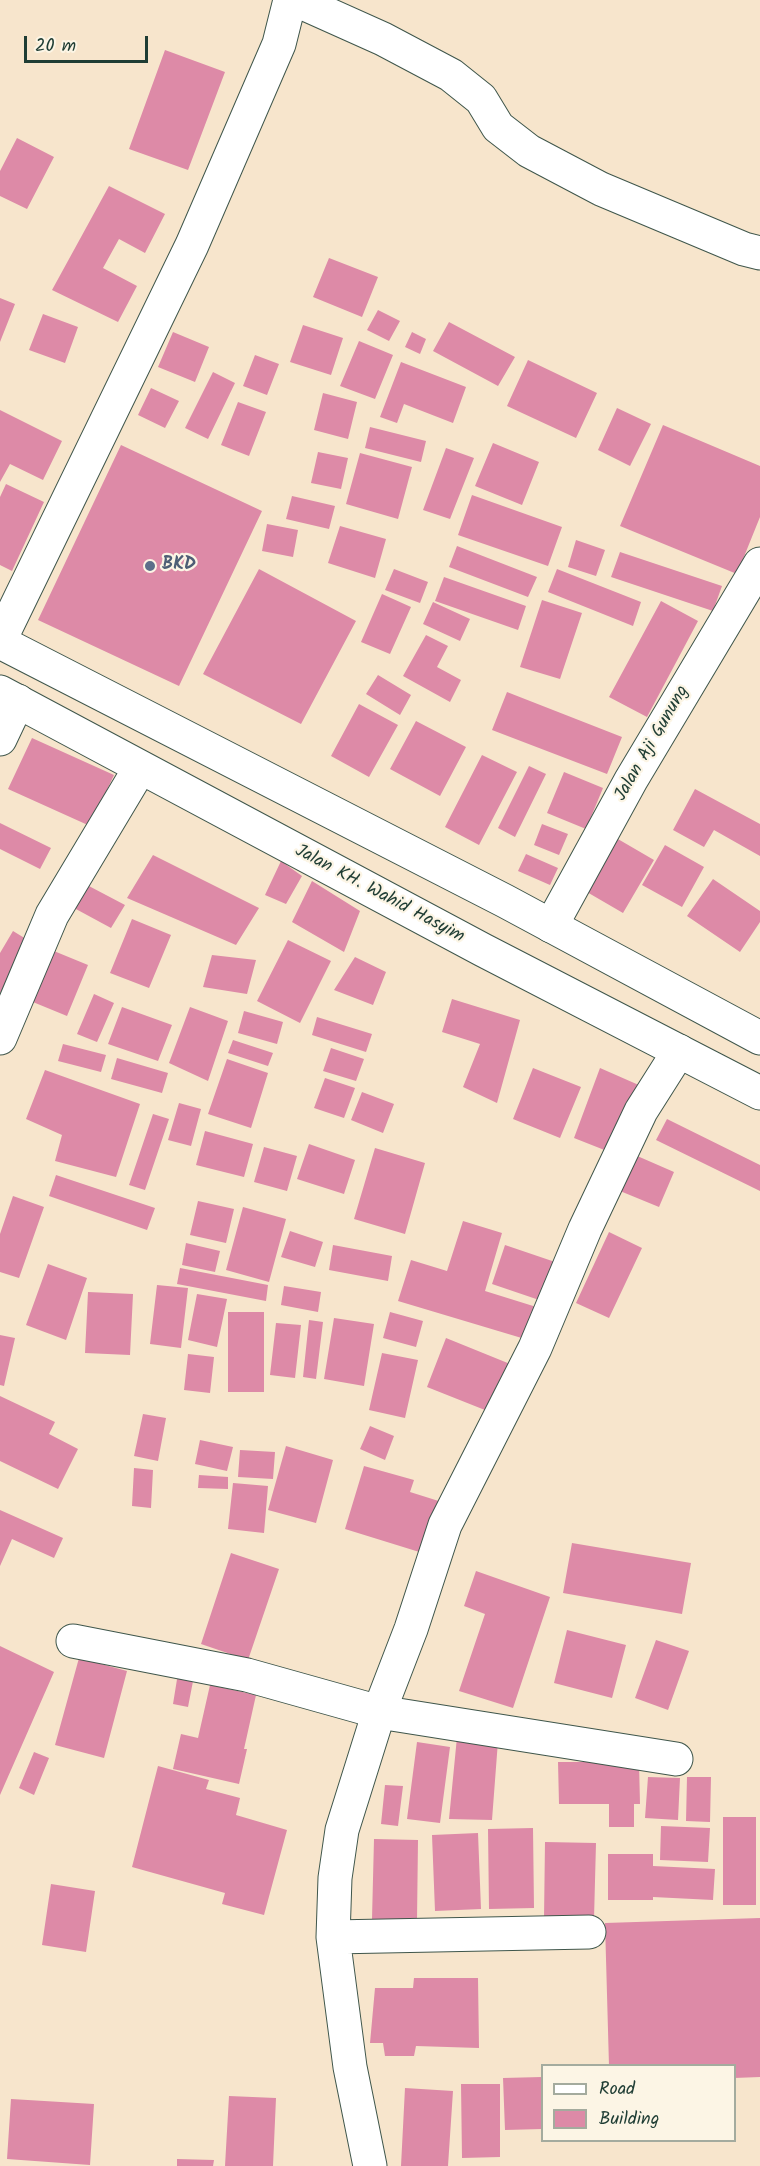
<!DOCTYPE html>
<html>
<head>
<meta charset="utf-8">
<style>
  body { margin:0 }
  #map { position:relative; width:760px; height:2166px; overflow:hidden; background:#f7e5cc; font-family:Kalam,sans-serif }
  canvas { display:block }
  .legend { position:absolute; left:541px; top:2064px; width:195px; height:78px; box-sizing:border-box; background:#fcf5e5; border:2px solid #a4ab9e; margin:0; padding:8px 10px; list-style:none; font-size:18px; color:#1f3d34 }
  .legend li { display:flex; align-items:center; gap:12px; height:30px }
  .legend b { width:30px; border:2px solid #a4ab9e }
  .scale { position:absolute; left:24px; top:36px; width:124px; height:27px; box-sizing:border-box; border:3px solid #1f3d34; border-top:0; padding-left:8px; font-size:18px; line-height:21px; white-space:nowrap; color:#1f3d34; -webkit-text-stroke:4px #fcf5e5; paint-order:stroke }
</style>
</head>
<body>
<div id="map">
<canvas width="760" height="2166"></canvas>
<ul class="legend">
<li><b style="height:8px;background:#fff"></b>Road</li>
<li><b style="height:16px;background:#dd8aa7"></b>Building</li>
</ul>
<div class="scale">20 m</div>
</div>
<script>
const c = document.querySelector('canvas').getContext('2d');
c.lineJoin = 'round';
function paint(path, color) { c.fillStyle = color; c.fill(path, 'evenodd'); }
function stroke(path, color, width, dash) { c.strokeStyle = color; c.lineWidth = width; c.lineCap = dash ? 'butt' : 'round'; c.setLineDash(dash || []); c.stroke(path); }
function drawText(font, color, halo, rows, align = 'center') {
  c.font = font + ' Kalam,sans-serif'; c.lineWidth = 4.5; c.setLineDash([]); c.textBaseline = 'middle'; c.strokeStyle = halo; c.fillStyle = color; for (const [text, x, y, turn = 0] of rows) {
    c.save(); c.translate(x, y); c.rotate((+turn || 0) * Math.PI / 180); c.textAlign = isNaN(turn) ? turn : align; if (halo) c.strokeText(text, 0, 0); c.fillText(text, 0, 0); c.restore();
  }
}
const building = new Path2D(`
  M165,50L225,72L188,170L129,149Z
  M17,138L54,157L27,209L0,196V171Z
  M109,186L165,214L145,253L119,239L103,268L137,286L118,322L52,290Z
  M329,258L378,277L362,317L313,297Z
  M0,298L15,304L0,342Z
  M378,310L400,321L389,341L367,330Z
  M43,314L78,327L65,363L29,350Z
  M449,322L515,357L498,386L433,351Z
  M303,325L343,338L331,375L290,362Z
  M173,332L209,347L195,382L158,367Z
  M412,332L426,339L420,354L405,347Z
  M359,341L393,355L375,399L340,386Z
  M255,355L279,364L267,395L243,386Z
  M528,360L597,393L576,438L507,406Z
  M401,362L466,387L453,423L404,404L397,423L380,417Z
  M213,372L235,383L208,439L185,428Z
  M151,388L179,401L165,428L138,415Z
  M323,393L357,402L348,439L314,430Z
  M238,402L266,412L249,456L221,445Z
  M617,408L651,424L630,466L598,450Z
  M0,410L62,441L43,480L10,464L0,482Z
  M663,425L760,466V517L737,574L620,526Z
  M370,427L426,441L421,462L365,448Z
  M493,443L539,462L522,505L475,486Z
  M121,445L262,511L179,686L38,620Z
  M446,448L474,458L450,519L423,510Z
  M318,452L348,458L341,489L311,483Z
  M360,453L412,467L398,519L346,504Z
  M6,484L44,502L12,571L0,565V497Z
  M472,495L562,527L548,566L458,535Z
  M292,496L335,506L329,529L286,519Z
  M267,524L298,530L293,557L262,551Z
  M340,526L386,539L375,578L328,563Z
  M576,540L605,550L596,576L568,567Z
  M457,546L537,577L528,597L449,567Z
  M620,552L722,586L713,611L611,577Z
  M259,569L356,621L301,724L203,674Z
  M394,569L428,582L420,603L385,590Z
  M557,569L641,602L633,626L548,592Z
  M444,577L526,606L518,630L435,601Z
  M382,594L411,607L390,654L361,642Z
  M542,600L582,613L560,679L520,667Z
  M661,601L698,621L647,717L609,697Z
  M433,602L470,619L460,641L423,624Z
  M426,635L448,646L437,667L461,680L450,702L403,676Z
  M378,675L411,695L400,715L366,694Z
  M507,692L622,737L607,774L492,730Z
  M359,704L398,725L369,777L331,756Z
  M416,721L466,747L440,796L390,769Z
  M32,738L114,775L90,826L8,789Z
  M482,755L517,772L479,845L445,827Z
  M529,766L546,774L515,837L498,828Z
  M564,772L603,788L586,829L547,813Z
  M695,789L760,824V856L714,830L704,847L673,830Z
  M0,823L51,848L40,869L0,849Z
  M542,824L568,834L559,855L534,845Z
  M611,835L654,860L623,913L580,888Z
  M665,845L704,867L682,907L642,885Z
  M526,854L558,868L550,885L518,871Z
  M153,855L259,908L236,945L127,898Z
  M281,861L302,876L286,904L265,895Z
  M713,879L760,911V922L740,952L687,916Z
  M312,881L360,911L344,952L292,922Z
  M87,885L125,905L111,928L74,908Z
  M132,919L171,935L149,988L110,973Z
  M13,931L31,942L0,993V953Z
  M288,940L331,961L300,1023L257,1001Z
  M49,949L88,965L67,1016L28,1000Z
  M212,955L256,960L247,994L203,987Z
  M355,957L386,972L373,1005L334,990Z
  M94,994L114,1003L97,1042L77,1034Z
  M452,999L520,1020L497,1103L463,1087L480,1044L442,1032Z
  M122,1007L172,1025L158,1061L108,1044Z
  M190,1007L228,1021L208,1081L169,1063Z
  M244,1011L283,1022L277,1044L238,1033Z
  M317,1017L372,1034L366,1052L312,1035Z
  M233,1040L273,1053L268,1066L228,1053Z
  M63,1044L106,1055L101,1072L58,1061Z
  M331,1048L364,1059L356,1081L323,1071Z
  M117,1058L168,1073L162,1093L111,1079Z
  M227,1059L268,1073L251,1128L208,1114Z
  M533,1068L581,1087L560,1138L513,1119Z
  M600,1068L641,1086L612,1153L574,1138Z
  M45,1070L140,1104L116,1177L55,1161L62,1135L26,1119Z
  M325,1078L355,1088L344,1118L314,1108Z
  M362,1092L394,1104L383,1133L351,1120Z
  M179,1103L201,1109L191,1146L168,1140Z
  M153,1114L169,1119L145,1190L129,1185Z
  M667,1119L760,1165V1191L656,1140Z
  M205,1131L253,1144L244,1177L196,1165Z
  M309,1144L355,1160L344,1194L297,1179Z
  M264,1147L297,1156L287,1191L254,1182Z
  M375,1148L425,1163L405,1234L354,1219Z
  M635,1155L674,1172L659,1207L620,1191Z
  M56,1175L155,1208L147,1230L49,1196Z
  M13,1196L44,1207L19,1278L0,1272V1234Z
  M198,1201L234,1209L226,1243L190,1235Z
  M243,1207L286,1219L269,1282L226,1270Z
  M463,1221L502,1233L485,1291L546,1310L535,1342L398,1301L411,1260L447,1271Z
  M290,1231L323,1242L315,1267L281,1257Z
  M609,1232L642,1248L609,1318L576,1303Z
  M186,1243L220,1251L215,1272L182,1265Z
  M333,1245L392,1256L388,1281L329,1270Z
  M505,1245L561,1264L548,1303L492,1284Z
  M48,1264L87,1278L66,1340L26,1325Z
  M180,1268L268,1285L266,1301L177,1284Z
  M157,1285L188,1288L181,1348L150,1344Z
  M284,1286L321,1292L318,1312L281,1305Z
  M88,1292L133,1294L130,1355L85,1353Z
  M197,1294L227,1299L217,1347L188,1340Z
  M228,1312H264V1392H228Z
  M390,1312L423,1321L416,1347L383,1338Z
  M334,1318L374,1324L364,1386L324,1379Z
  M309,1320L323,1322L316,1379L303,1377Z
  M276,1323L301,1325L295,1378L270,1375Z
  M0,1335L15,1338L4,1386L0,1385Z
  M446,1338L520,1368L500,1416L427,1387Z
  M382,1353L418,1360L405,1418L369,1410Z
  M188,1354L214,1357L210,1393L184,1390Z
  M0,1396L55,1422L49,1434L78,1449L58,1489L0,1461Z
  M143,1414L166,1418L158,1461L134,1456Z
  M370,1426L394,1436L385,1460L360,1449Z
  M200,1440L233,1447L227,1471L195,1464Z
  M286,1446L333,1460L316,1523L268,1510Z
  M240,1450L275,1452L273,1479L238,1477Z
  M364,1466L414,1480L410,1492L445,1503L429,1555L345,1529Z
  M134,1468L153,1470L151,1508L132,1506Z
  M199,1475L228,1477V1489L198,1488Z
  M233,1483L268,1486L264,1533L228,1529Z
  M0,1510L63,1538L54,1558L12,1539L0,1566Z
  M572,1543L691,1563L682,1614L563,1593Z
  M231,1553L279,1569L248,1660L201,1644Z
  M476,1571L550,1597L513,1708L459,1691L485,1614L464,1606Z
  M567,1630L626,1645L612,1698L554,1683Z
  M656,1640L689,1651L668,1710L635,1698Z
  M0,1646L54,1672L0,1795Z
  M79,1658L127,1671L104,1758L55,1745Z
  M179,1667L195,1671L188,1707L173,1704Z
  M210,1685L256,1695L244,1749H247L239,1784L173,1769L181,1734L198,1738Z
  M457,1737L498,1741L492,1820L449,1819Z
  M417,1742L450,1747L440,1823L407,1819Z
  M34,1752L49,1758L34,1795L19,1788Z
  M558,1762H639L640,1804H634V1827H609V1804H559Z
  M158,1766L209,1780L206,1789L240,1798L236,1815L287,1830L264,1915L222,1904L225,1893L132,1867Z
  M648,1777L680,1778L678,1820L645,1818Z
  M687,1777H711L710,1822L686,1821Z
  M385,1785L403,1786L398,1826L381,1824Z
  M723,1817H756V1905H723Z
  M661,1826L710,1828L708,1862L660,1860Z
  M533,1828L534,1908L489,1909L488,1829Z
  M478,1833L481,1909L435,1911L432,1835Z
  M374,1839L418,1840L417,1920L372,1919Z
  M545,1842L596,1843L594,1919H544Z
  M608,1854H653V1866L715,1869L713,1900L653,1897V1900H608Z
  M51,1884L95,1891L86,1952L42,1945Z
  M760,1918V2077L734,2078V2066H609L605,1923Z
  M414,1978H478L479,2048L416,2046L414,2056H385L383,2043H370L375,1988H413Z
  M542,2077V2129L505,2130L503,2078Z
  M461,2084H500V2157L462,2158Z
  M405,2088L453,2091L448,2166H401Z
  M229,2096L276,2098L273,2166H225Z
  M11,2099L94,2104L90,2165L7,2159Z
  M177,2159L214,2160L213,2166H177Z`);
const minor = new Path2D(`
  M296,0L383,39L451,75L481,99L498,127L529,151L601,189L744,249L760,253
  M0,640L192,245L279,44L290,0
  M0,739L18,701
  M551,926L631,780L760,564
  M0,1038L52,915L140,768
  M73,1641L247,1675L379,1712L676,1759
  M333,1937L589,1932
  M370,2166L350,2067L333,1937L335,1878L342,1830L379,1712L411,1629L445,1525L535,1348L585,1229L641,1111L679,1051`);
const highway = new Path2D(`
  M0,642L505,901L760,1038
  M0,692L483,950L760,1093`);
const markers = [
  [150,566,6,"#5c6f8a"]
];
const serviceNames = [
  ["BKD",162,566]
];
const streetNames = [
  ["Jalan Aji Gunung",653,744,-60],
  ["Jalan KH. Wahid Hasyim",379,895,28]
];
paint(building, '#dd8aa7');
stroke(minor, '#3f564b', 35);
stroke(highway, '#3f564b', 35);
stroke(minor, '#fff', 33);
stroke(highway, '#fff', 33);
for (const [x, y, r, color] of markers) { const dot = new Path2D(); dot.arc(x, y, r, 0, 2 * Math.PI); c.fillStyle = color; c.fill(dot); stroke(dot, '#fcf5e5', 2); }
drawText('bold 18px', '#4e5e75', '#fcf5e5', serviceNames, 'left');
drawText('18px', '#1f3d34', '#fcf5e5', streetNames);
</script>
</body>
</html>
